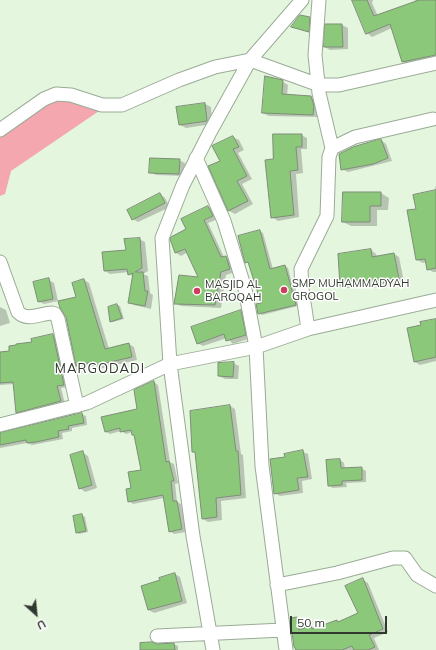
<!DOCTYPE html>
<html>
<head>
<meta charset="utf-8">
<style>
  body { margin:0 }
  #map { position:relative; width:436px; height:650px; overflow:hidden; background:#e5f6df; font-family:Mulish,sans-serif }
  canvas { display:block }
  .north { position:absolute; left:16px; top:594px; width:40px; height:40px; -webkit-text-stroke:3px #fff; paint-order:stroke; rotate:153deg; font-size:11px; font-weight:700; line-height:16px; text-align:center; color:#31382f }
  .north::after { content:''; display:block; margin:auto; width:14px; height:18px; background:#31382f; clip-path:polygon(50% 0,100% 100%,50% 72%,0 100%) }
  .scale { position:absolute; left:290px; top:616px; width:97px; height:18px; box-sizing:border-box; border:2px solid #31382f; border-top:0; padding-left:5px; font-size:12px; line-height:14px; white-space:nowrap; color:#31382f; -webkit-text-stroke:3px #fff; paint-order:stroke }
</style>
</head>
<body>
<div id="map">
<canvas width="436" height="650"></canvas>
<div class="north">U</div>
<div class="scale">50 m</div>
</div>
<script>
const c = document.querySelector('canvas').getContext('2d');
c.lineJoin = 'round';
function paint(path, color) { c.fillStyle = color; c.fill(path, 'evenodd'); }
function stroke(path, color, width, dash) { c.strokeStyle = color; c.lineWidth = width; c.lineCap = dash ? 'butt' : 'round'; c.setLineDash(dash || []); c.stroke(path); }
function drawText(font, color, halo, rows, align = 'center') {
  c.font = font + ' Mulish,sans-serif'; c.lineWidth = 3; c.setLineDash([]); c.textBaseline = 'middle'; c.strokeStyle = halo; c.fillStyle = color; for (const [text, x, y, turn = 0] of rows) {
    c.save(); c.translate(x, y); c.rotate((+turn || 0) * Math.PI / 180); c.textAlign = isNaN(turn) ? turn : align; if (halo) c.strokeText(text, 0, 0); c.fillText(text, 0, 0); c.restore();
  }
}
const green = new Path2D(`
  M57,101L76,102L99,111L11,171L5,194L0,196V137L37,110Z`);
const shadow = new Path2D(`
  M354,0H373L372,3L378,16L415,2V0H436V60L409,65L403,62L392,28L372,37L367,33Z
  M309,18L315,21L314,34L292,27Z
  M326,25H342L348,28V49L330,50L325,47Z
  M282,81L288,85L287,95L311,97L317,100L318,117L269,116L263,113Z
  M205,104L211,107L212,124L186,128L180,125L177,108Z
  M301,135L307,138V149H301L303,173L296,174L299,217L278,221L272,217L274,160Z
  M233,137L239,140L244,150L238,153L252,179L242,184L253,204L235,214L229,211L210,167L221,162Z
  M381,140L386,144L392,161L348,172L342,169L339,156L354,148Z
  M179,160L185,163L184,176L156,175L150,172Z
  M436,186V272H433L428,269L426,262L423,263L417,260V209L436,191L435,187Z
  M381,193L389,198L388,210H377V226H351L343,222Z
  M160,194L165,198L170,207L138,222L133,219Z
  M208,207L214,210L218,219L208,223L224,257L232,260L235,272L226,275L221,308L181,306L175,303L200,278L188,252L181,256L176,253L188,230Z
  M260,231L263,233L273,269L285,266L288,268L298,306L262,315L259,313L262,303L250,264L246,262Z
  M139,239L145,242L148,271L143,274L148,276L150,293L153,295L151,309L134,305L129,302L134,277L129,274V272L110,274L105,271Z
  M371,250L376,254L377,257L394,254L399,257L404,282L380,287L347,288L341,285Z
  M49,280L54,283L58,301L44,304L38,301Z
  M84,280L89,283L109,349L129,344L134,347L137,360L99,369L93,366L83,368L77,365V298Z
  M117,305L120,306L124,319L113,322L110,321Z
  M0,307L6,310L10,323L0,326Z
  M241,311L246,314L251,338L233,344L227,338L203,346L197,343Z
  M436,320V361L420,365L415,362L422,326Z
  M53,335L58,338L68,387L61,388L65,404L21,415L17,412L14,384L0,385V353L11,352Z
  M233,363L239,366L238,379H225L219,376Z
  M154,382L158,385L170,462L174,464L178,483L175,484L177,502L181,504L186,532L174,534L170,531L164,498L133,504L129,501L132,489L142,471L136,436L132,432L126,434L121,431L110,434L106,432L138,410Z
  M230,406L235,409L241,454L243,455L246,498L221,501L222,520L208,522L203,519L196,453L193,451Z
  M81,414L86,416L87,425L72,428V431L62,433L63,439L32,445L27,443L0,448V434Z
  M303,452L308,454L312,479L302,481L303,493L280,496L275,493L286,458Z
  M83,453L88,456L97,488L85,492L80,488Z
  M340,460L344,463L345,469L361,468L366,471V482L346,483L347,487L333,488L329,486Z
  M82,515L85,517L88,532L79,534L77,532Z
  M175,574L180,577L187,603L154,613L149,610Z
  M363,580L368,583L388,632L374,638L379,650H296L297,618L302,621L303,629L311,626L315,629L337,621L339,622L360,613Z
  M174,644L178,646V650H160Z`);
const building = new Path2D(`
  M352,0H367L374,16L419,0H436V55L402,62L390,24L366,34Z
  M300,15L310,17L309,32L291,27Z
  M325,24H342L343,47H324Z
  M265,76L283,80L282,94L311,96L314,106L313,115L262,113Z
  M205,103L207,121L179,125L176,107Z
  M273,134H302V147H296L298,170L290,171L294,215L271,218L265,160L273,159Z
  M233,136L239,147L233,149L247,176L237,181L248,201L228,211L208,166L220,161L212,146Z
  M381,139L388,158L373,164L341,170L339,154L353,147Z
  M150,158L180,159L179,174L149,173Z
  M436,190V268L427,270L425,259L416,260L407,210L416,209L413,195Z
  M343,192H381V206H370V222H342Z
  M160,193L165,203L132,220L127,210Z
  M208,206L213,216L204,220L221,257L226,256L230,269L221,272L215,305L174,304L179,275L198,277L185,249L175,253L170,239L171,237L186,229L181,219Z
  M260,230L270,269L285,265L296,305L258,314L256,304L261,303L248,262L245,263L238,236Z
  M140,238L142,268L135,272H143L145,291H148L145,306L128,303L133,273L128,275L127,269L104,271L102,252L126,250L124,239Z
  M371,249L372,257L394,253L399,279L374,285L340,286L338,254Z
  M49,278L53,299L38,302L33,282Z
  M84,279L105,349L129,343L132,357L93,366L92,362L76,366L66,317L60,308L58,301L76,297L72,283Z
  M117,304L122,318L110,322L108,307Z
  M241,310L246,335L226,341L224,334L197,344L191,327Z
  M436,319V357L414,362L407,328L421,325L420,322Z
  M53,334L64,385L57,386L61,401L16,413L13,382L0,383V352L9,351V346L16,345V344L32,342L31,339Z
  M234,362L233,377L218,376V363Z
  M154,381L166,462L169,461L174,481H171L173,501H177L182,529L169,532L163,495L128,502L126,489L131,488L128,472L141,470L134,435H132L131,430L120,432V428L105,432L101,417L137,409L134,390Z
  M230,405L236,451H238L241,495L216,498L217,517L202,519L195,452H192L190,411Z
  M82,413L84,423L68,426L69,429L58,431L59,437L36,442L27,443L26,440L0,445V433Z
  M303,450L308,477L297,478L299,490L274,494L270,459L285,457L284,454Z
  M83,451L92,485L79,489L70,455Z
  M340,459L341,468L362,467V480L342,481V485L328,486L326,460Z
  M82,514L86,531L76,533L73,516Z
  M175,573L182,601L148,610L141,586L160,580L159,578Z
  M363,578L383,629L369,635L375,647L368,650H354L352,646L342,650H296L294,647L290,618L297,617L299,630L311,625L312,629L337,620L338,622L358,613L345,586Z
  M152,642L157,644L174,643L175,650H140V643Z`);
const minor = new Path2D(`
  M319,0L315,55L319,93L332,148
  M0,130L44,99L56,94L71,95L102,105H122L179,80L215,67L250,60L319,85H339L436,63
  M196,158L224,221L245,289L256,347L262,466L286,650
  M0,262L18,312C27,322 41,313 52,313L55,314L58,319L77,406
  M308,329L302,289L301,269L327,216L329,157L332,148L355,137L433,119
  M0,425L87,403L170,364L256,347L308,329L436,300
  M277,585L337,573L393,558H405L417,575L436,586
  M157,636L283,630
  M213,650L193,536L170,364L162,238L183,185L210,132L250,60L302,0`);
const markers = [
  [284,290,4,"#cd3d5c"],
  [197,291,4,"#cd3d5c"]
];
const poiNames = [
  ["SMP MUHAMMADYAH",292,284],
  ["GROGOL",292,297],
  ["MASJID AL",205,285],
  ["BAROQAH",205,298]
];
const quarterNames = [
  ["MARGODADI",100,369]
];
paint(green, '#f4a7af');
paint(shadow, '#0003');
paint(building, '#8cc879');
stroke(building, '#7d8d78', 1);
stroke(minor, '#9aab96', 15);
stroke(minor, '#fff', 13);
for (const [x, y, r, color] of markers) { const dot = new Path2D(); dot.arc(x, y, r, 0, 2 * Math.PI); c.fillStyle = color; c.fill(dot); stroke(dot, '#fff', 1.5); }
drawText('11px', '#31382f', '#fff', poiNames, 'left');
c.letterSpacing = '1px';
drawText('13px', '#31382f', '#fff', quarterNames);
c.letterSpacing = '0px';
</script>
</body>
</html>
